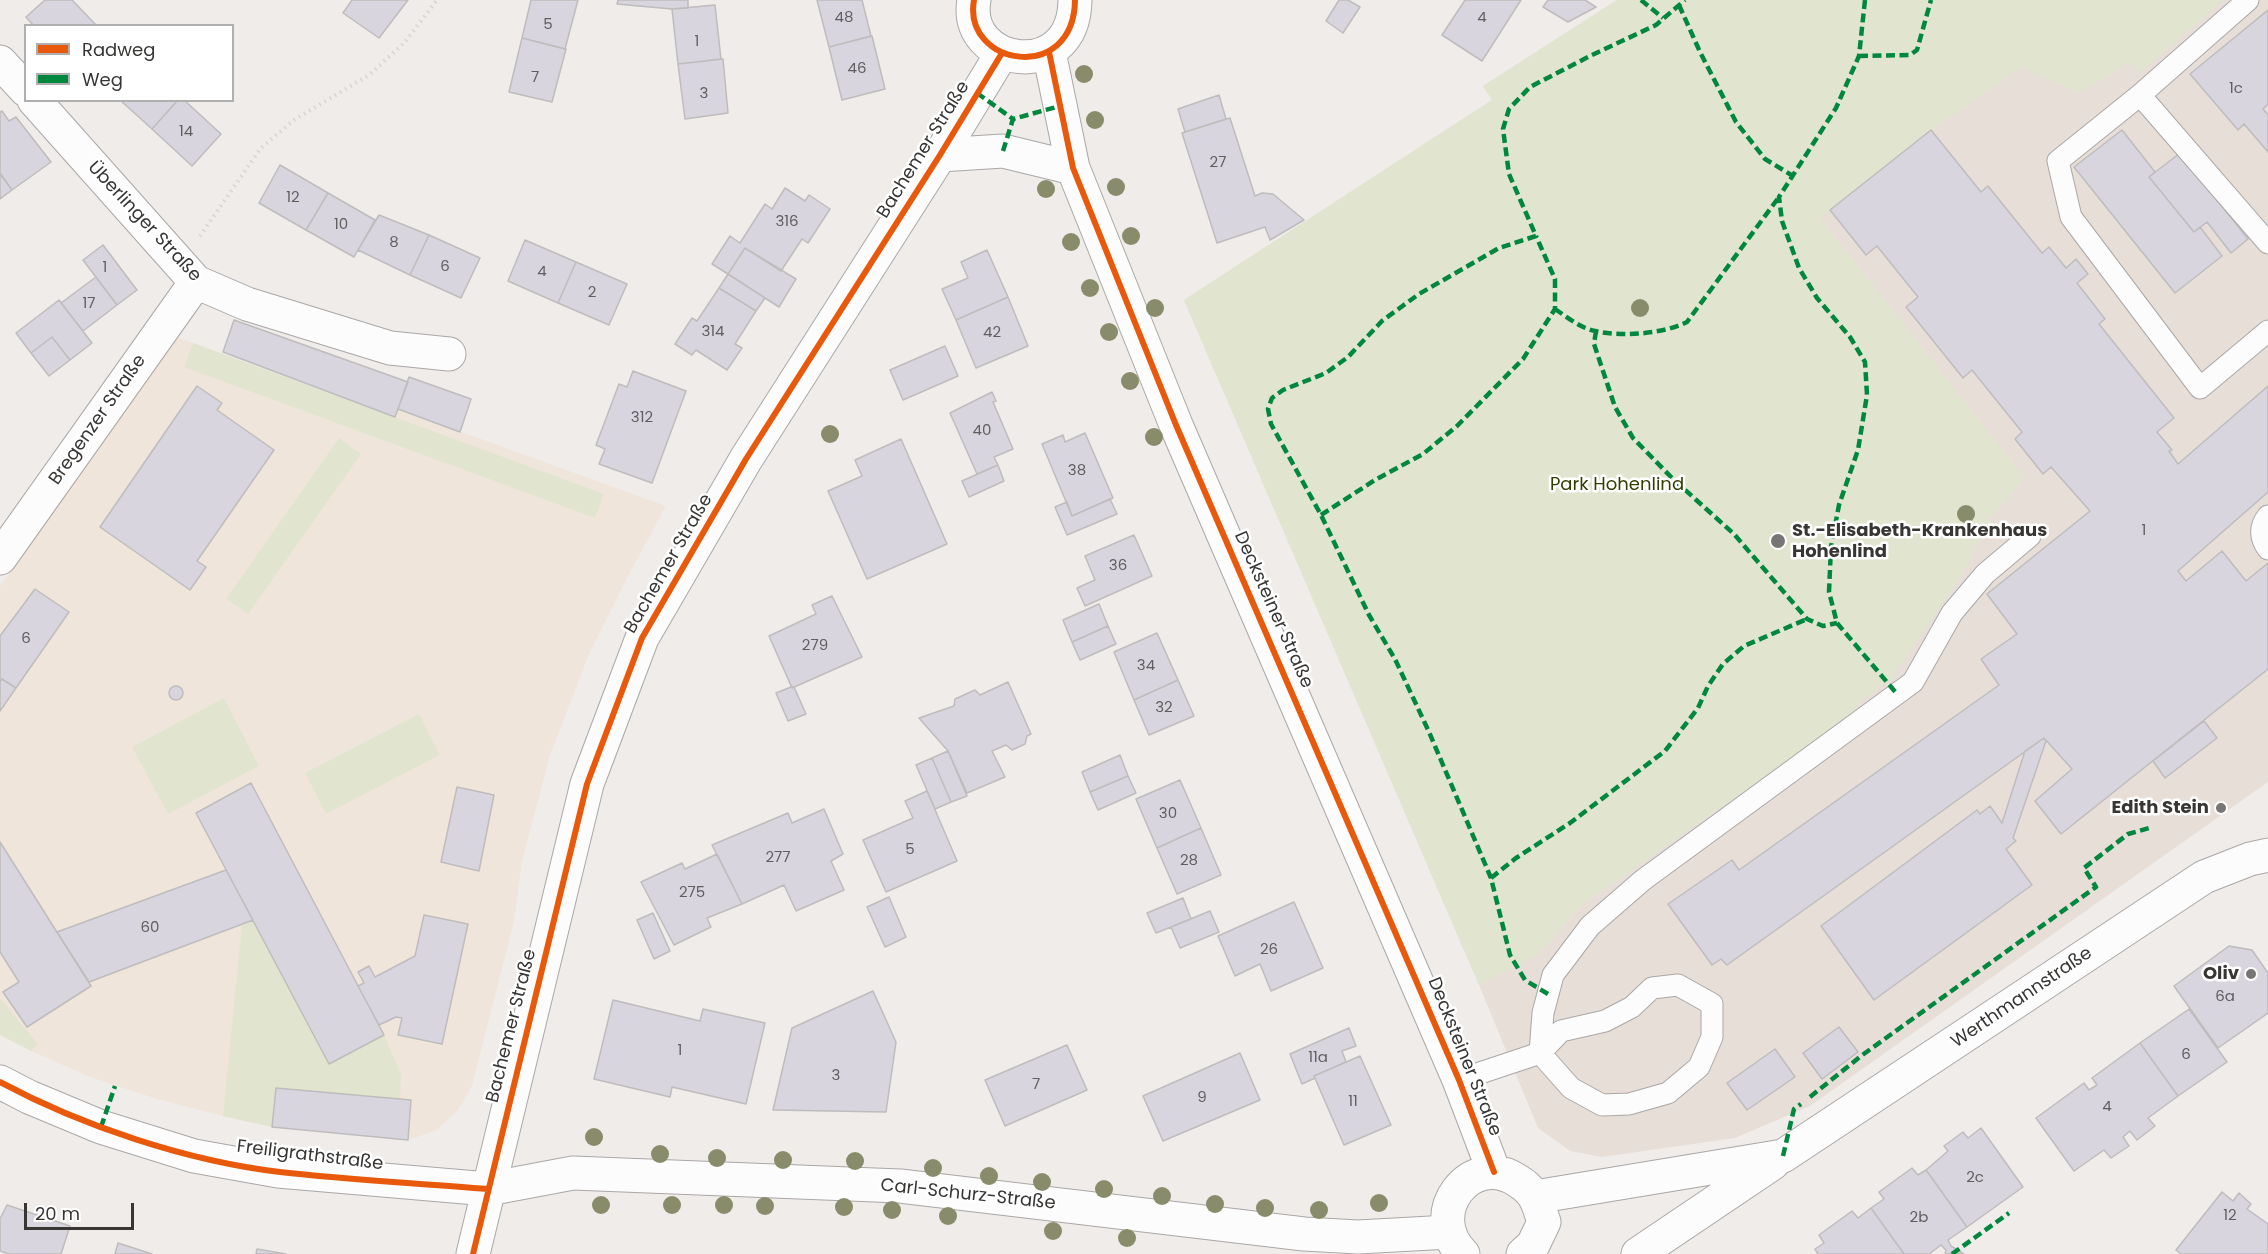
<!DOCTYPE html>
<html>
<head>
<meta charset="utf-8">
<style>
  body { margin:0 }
  #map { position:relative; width:2268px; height:1254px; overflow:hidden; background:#efecea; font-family:Poppins,sans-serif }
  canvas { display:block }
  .legend { position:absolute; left:24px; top:24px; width:210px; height:78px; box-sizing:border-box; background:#fff; border:2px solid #afafae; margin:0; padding:8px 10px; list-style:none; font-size:18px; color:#383634 }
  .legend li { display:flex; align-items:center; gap:12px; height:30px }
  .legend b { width:30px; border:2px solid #afafae }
  .scale { position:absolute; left:24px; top:1203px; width:110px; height:27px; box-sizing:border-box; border:3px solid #383634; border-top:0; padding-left:8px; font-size:18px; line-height:21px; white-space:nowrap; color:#383634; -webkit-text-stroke:4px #fff; paint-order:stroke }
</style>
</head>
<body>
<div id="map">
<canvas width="2268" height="1254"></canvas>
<ul class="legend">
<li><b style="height:8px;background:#e8590c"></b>Radweg</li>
<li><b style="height:8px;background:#00873e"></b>Weg</li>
</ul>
<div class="scale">20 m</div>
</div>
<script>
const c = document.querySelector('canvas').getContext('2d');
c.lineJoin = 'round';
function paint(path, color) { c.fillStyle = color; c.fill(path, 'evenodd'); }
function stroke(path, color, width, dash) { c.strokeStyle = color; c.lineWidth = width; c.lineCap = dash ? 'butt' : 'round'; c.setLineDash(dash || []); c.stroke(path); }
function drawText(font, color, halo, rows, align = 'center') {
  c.font = font + ' Poppins,sans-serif'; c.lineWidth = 5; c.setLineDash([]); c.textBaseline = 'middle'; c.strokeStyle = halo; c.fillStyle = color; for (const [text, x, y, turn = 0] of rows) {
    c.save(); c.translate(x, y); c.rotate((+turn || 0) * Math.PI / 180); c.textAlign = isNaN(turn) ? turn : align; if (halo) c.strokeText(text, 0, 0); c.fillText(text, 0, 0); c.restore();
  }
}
const built = new Path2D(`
  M1617,0H2268V782L1810,1106L1735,1138L1602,1157L1570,1151L1538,1128L1479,985L1184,300L1492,100L1483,86Z`);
const education = new Path2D(`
  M177,337L394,417L398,409L666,506L628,576L589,654L550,755L522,861L514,921L472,1086L458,1110L438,1129L426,1134L408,1140L272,1127L223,1116L157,1099L90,1077L31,1051L0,1035V586Z`);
const green = new Path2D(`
  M1617,0H2223L2141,72L2131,62L2078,93L2022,67L1931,130L1820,218L2025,478L1991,517L1957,583L1890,679L1867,696L1839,725L1580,906L1540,953L1479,985L1184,300L1492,100L1483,86Z
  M193,343L604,494L595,518L184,367Z
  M339,438L361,454L248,614L226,599Z
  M224,698L259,766L168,814L132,747Z
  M419,714L440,755L326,814L305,773Z
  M253,920L329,1064L384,1035L401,1074L400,1099L276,1088L272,1127L223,1116L242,924Z
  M0,998L38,1044L31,1051L0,1035Z`);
const building = new Path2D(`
  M45,0H72L97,26H34L26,17Z
  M352,0H408L379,38L343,13Z
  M531,0H578L565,49L522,38Z
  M618,0H688V8L672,9L617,4Z
  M817,0H862L871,36L829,47Z
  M1339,0H1348L1360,7L1343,33L1326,21Z
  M1465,0H1521L1482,61L1442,35Z
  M1548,0H1585L1596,7L1568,22L1543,7Z
  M715,5L721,59L678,64L672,9Z
  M2268,10V104L2263,109L2268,115V152L2244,124L2238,130L2190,74Z
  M872,36L885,89L842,100L829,47Z
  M522,38L566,49L552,102L509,92Z
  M723,59L728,113L685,119L678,64Z
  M1219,95L1226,119L1185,132L1178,109Z
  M120,100H178L152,129Z
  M178,100H184L221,134L192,166L152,129Z
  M2,111L9,121L16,117L51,162L12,190L0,173V112Z
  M1230,118L1255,196L1262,193L1273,194L1304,220L1270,240L1265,227L1217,243L1182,133Z
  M1931,130L1981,192L1988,186L2042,253L2049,247L2066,268L2076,259L2088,274L2077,283L2105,319L2099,324L2174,418L2157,432L2172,450L2169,451L2178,464L2268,386V492L2178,571L2186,581L2222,551L2246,581L2268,563V669L2061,834L2035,801L2072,769L2044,738L1727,965L1721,959L1712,965L1668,904L1732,860L1739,870L1999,685L1981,659L2017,634L1987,594L2090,511L2051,467L2043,474L2015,439L2022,432L1972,370L1963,378L1906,307L1918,297L1877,246L1866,255L1830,210Z
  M2122,130L2155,172L2149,177L2194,232L2200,227L2222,256L2175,293L2074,167Z
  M2180,153L2248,239L2231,253L2207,222L2194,232L2149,177Z
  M280,165L328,193L306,230L259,203Z
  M0,174L12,190L0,199Z
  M785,188L805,201L809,195L830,209L808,243L802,239L781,271L745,248L728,274L712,264L730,236L740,243L765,204L772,209Z
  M328,193L375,220L354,257L306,230Z
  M379,215L429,235L410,275L358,250Z
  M429,235L480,258L461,298L410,275Z
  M525,240L576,262L558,303L508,281Z
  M103,245L137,290L117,305L83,260Z
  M745,248L796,279L779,307L728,274Z
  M987,250L1008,297L956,320L942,289L968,278L961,262Z
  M576,262L627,284L609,325L558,303Z
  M728,274L765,298L756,311L719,288Z
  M96,277L117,305L83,331L61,303Z
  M719,288L756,311L735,344L742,348L727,370L696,350L692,355L675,344L692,318L697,321Z
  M1008,297L1028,346L976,368L956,320Z
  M59,300L92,343L70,360L52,337L31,353L16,333Z
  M234,320L408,382L395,417L223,352Z
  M52,337L70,360L49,376L31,353Z
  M945,346L958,376L903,400L890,370Z
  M633,371L686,391L652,483L599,464L605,449L596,445L619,384L627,387Z
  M409,377L471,399L460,432L398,409Z
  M197,386L222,403L217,410L274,450L197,561L206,567L190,590L100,527Z
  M992,392L996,401L993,402L1013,449L994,457L998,465L977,474L950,413Z
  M1085,433L1113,498L1072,516L1042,444L1063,435L1065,442Z
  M901,439L947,544L867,579L828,491L862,476L855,460Z
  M998,465L1004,481L969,497L962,481Z
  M1110,499L1117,514L1067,535L1055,507L1067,502L1072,516Z
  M1134,535L1152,576L1085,606L1077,588L1095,580L1085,556Z
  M35,589L69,612L16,688L2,679L0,682V636Z
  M832,596L862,657L792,688L769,636L816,614L812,605Z
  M1099,604L1108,626L1072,642L1063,620Z
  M1108,626L1116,644L1080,660L1072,642Z
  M1157,633L1178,680L1134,700L1114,652Z
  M2,679L16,688L0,711V682Z
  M1178,680L1194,716L1149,735L1134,700Z
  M1008,682L1031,734L1027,736L1025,744L1012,750L1006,745L992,751L1005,777L967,793L948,751L919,718L954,706L955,699L975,690L980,695Z
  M169 693a7 7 0 1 1 14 0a7 7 0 1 1-14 0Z
  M791,687H794L806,714L788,721L776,693Z
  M2204,721L2217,738L2165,778L2153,761Z
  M2044,738L2046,741L2013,838L2016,841L2006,849L2032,885L1874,1000L1821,926L1977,810L1980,814L1990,806L2002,823L2025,751Z
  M948,751L967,796L951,802L932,758Z
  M1120,755L1128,776L1090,792L1082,772Z
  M932,758L951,802L935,809L916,765Z
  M1128,776L1136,793L1098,810L1090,792Z
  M1180,780L1201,828L1157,848L1136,799Z
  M251,783L384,1035L329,1064L196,813Z
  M457,787L494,795L479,871L441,862Z
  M927,791L957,861L886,892L863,840L913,818L905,801Z
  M824,809L843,854L831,861L844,890L796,911L784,885L742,904L712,845L788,813L792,823Z
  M1201,828L1221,875L1177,894L1157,848Z
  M0,842L91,986L27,1027L3,992L19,982L0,952Z
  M717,854L742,904L707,918L711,927L674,945L641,882L682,863L685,869Z
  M226,870L253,920L89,982L57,932Z
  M889,897L906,937L885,947L867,907Z
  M1183,898L1191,919L1156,933L1147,913Z
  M1294,902L1323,968L1271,991L1260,964L1235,976L1218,936Z
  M1210,911L1219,932L1180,948L1171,927Z
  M653,913L670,951L654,959L637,920Z
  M424,915L468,924L442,1044L398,1035L402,1018L396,1017L379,1025L358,986L364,983L358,972L369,966L375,977L415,956Z
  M2229,946L2252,950L2268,973V1013L2218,1048L2174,986Z
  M873,991L896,1042L886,1112L773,1110L792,1028Z
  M613,1000L700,1021L703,1009L765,1023L746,1104L672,1087L670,1097L594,1079Z
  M2189,1009L2227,1062L2178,1096L2140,1043Z
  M1839,1027L1858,1052L1822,1079L1803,1053Z
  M1349,1028L1356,1046L1342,1051L1346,1062L1314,1076L1315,1078L1302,1084L1290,1054Z
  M2140,1043L2178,1096L2148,1118L2155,1126L2137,1140L2130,1131L2123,1137L2129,1146L2111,1158L2104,1150L2074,1171L2036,1118L2084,1083L2089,1090L2097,1085L2092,1078Z
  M1067,1045L1087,1090L1005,1126L985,1080Z
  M1775,1049L1795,1077L1747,1110L1727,1083Z
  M1240,1053L1260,1100L1163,1141L1143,1096Z
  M1360,1056L1391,1125L1344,1145L1314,1076Z
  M276,1088L411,1100L408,1140L272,1127Z
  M1981,1128L2023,1187L1967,1227L1926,1170L1948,1151L1944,1146L1963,1132L1968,1138Z
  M1912,1168L1918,1175L1926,1170L1967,1227L1948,1240L1951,1246L1964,1254H1945L1946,1250L1941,1245L1929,1254H1904L1871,1208L1884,1199L1879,1192Z
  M2222,1192L2233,1201L2239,1193L2251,1204L2247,1209L2268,1224V1254H2181L2176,1250Z
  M7,1205L70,1226L61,1254H9L0,1251V1219Z
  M1871,1208L1904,1254H1818L1815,1249L1824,1243L1819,1235L1852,1211L1858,1218Z
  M118,1243L152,1254H115Z
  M257,1249L286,1254H256Z`);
const path = new Path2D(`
  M200,236L261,148L294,120L369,75L405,42L437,0`);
const service = new Path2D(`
  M2248,0L2140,95L2058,161L2071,217L2200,388L2268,331
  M2140,95L2268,243
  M2268,516C2259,527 2260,538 2268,549
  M1540,1053L1543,1013L1553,975L1590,926L1643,880L1913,682L1952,613L1985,574L2030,536
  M1459,1080L1540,1053L1571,1088L1602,1105L1629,1104L1668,1093L1699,1067L1712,1037V1004L1678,985L1652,988L1632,1007L1605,1021L1561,1031L1540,1053`);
const minor = new Path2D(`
  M0,62L26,90
  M34,100L196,282L247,304L390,348L449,354
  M0,558L196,282
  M0,1082L29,1097L101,1127L194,1156L278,1171L488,1189L573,1173L900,1186L1304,1234L1358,1237L1449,1232
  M1535,1197L1783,1156L2204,877L2250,859L2268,855
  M1638,1254L1773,1163`);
const tertiary = new Path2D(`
  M974,0C962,66 1074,85 1075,0
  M1049,52L1073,168L1176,425L1459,1080L1494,1172
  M940,155L1003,151L1073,168
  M473,1254L587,784L642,638L746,459L940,155L1002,53
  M1463,1254C1422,1214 1471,1149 1518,1181C1524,1185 1530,1189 1534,1196C1539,1204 1541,1214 1544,1222L1533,1245L1523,1254`);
const quiet = new Path2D(`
  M1641,0L1663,18
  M1865,0L1859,56L1836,108L1779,197L1782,221L1799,268L1817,298L1850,337L1865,362L1867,395L1858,450L1839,505L1831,547L1829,592L1837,623L1897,694
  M1679,5L1700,52L1736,122L1765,159L1793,176
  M1859,56L1910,55L1917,50L1931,0
  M977,93L1013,119
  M1003,151L1013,119L1060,106
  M1555,309C1567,317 1580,328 1595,331C1622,337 1663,334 1687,322L1779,197
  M1596,331L1594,344L1615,407L1633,438L1673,479L1734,534L1807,619L1823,626L1837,623
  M1321,515L1375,480L1423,454L1457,426L1523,359L1555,309V279L1536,236
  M1491,878L1516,858L1570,823L1665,751L1698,708L1708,686L1723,664L1744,646L1807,619
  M1548,994L1525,980L1510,955L1491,878L1429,732L1395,659L1369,615L1321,515L1271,424L1268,409L1272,398L1283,390L1326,373L1348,357L1382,321L1419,294L1499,248L1536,236L1509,174L1503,129L1509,109L1530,87L1590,56L1656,25L1685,0
  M1810,1097L1861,1056L2096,887L2084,868L2128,834L2149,828
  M101,1127L115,1086
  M1783,1156L1794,1109L1801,1104
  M1952,1254L2009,1213`);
const cycleway = new Path2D(`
  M974,0C962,66 1074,85 1075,0
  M1049,52L1073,168L1176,425L1459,1080L1494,1172
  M0,1082C82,1126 187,1161 280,1172C349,1180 418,1183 488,1189
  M473,1254L587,784L642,638L746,459L940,155L1002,53`);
const trees = [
  [1084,74],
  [1095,120],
  [1116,187],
  [1046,189],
  [1131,236],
  [1071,242],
  [1090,288],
  [1155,308],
  [1640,308],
  [1109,332],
  [1130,381],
  [830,434],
  [1154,437],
  [1966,514],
  [594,1137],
  [660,1154],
  [717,1158],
  [783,1160],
  [855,1161],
  [933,1168],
  [989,1176],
  [1042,1182],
  [1104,1189],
  [1162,1196],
  [1379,1203],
  [1215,1204],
  [601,1205],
  [672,1205],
  [724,1205],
  [765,1206],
  [844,1207],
  [1265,1208],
  [892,1210],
  [1319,1210],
  [948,1216],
  [1053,1231],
  [1127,1238]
];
const markers = [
  [1778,541,8,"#787674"],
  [2221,808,6,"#787674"],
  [2251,974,6,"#787674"]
];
const numberNames = [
  ["48",844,18],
  ["4",1482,18],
  ["5",548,25],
  ["1",697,42],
  ["46",857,69],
  ["7",535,78],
  ["1c",2236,89],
  ["3",704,94],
  ["14",186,132],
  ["27",1218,163],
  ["12",293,198],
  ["316",787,222],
  ["10",341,225],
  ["8",394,243],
  ["6",445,267],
  ["1",105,268],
  ["4",542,272],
  ["2",592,293],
  ["17",89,304],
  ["314",713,332],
  ["42",992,333],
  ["312",642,418],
  ["40",982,431],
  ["38",1077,471],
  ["1",2144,531],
  ["36",1118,566],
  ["6",26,639],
  ["279",815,646],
  ["34",1146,666],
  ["32",1164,708],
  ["30",1168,814],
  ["5",910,850],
  ["277",778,858],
  ["28",1189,861],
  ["275",692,893],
  ["60",150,928],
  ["26",1269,950],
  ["6a",2225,997],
  ["1",680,1051],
  ["6",2186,1055],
  ["11a",1318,1058],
  ["3",836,1076],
  ["7",1036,1085],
  ["9",1202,1098],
  ["11",1353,1102],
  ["4",2107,1107],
  ["2c",1975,1178],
  ["12",2230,1216],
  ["2b",1919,1218]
];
const streetNames = [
  ["Bachemer Straße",924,150,-58],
  ["Überlinger Straße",144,222,47],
  ["Bregenzer Straße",98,420,-55],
  ["Bachemer Straße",669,564,-60],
  ["Decksteiner Straße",1273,610,66],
  ["Werthmannstraße",2022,998,-34],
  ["Bachemer Straße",512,1026,-76],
  ["Decksteiner Straße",1464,1057,68],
  ["Freiligrathstraße",310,1156,7],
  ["Carl-Schurz-Straße",968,1195,6]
];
const parkNames = [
  ["Park Hohenlind",1617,485]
];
const poiNames = [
  ["St.-Elisabeth-Krankenhaus",1792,531,"left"],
  ["Hohenlind",1792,552,"left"],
  ["Edith Stein",2209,808],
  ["Oliv",2239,974]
];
paint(built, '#e7ded8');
paint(education, '#f0e5db');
paint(green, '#e1e5cf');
paint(building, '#d8d5de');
stroke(building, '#bebcbc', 1.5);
stroke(service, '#aaa7a6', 23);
stroke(minor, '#aaa7a6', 35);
stroke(tertiary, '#aaa7a6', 35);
stroke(path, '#d6d5d5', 4, [1.5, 4.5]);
stroke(service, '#fdfcfc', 21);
stroke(minor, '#fdfcfc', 33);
stroke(tertiary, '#fdfcfc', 33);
stroke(quiet, '#00873e', 4.5, [9, 4.5]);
stroke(cycleway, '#e8590c', 6);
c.fillStyle = '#888c6a';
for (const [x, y] of trees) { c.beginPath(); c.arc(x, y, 9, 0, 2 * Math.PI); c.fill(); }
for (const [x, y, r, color] of markers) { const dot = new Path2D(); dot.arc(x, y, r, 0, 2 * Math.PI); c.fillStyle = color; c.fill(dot); stroke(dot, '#fff', 2); }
drawText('15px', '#605e5e', null, numberNames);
drawText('18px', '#383634', '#fff', streetNames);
drawText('18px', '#343e02', '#fff', parkNames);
drawText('bold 18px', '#383634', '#fff', poiNames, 'right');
</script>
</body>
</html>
